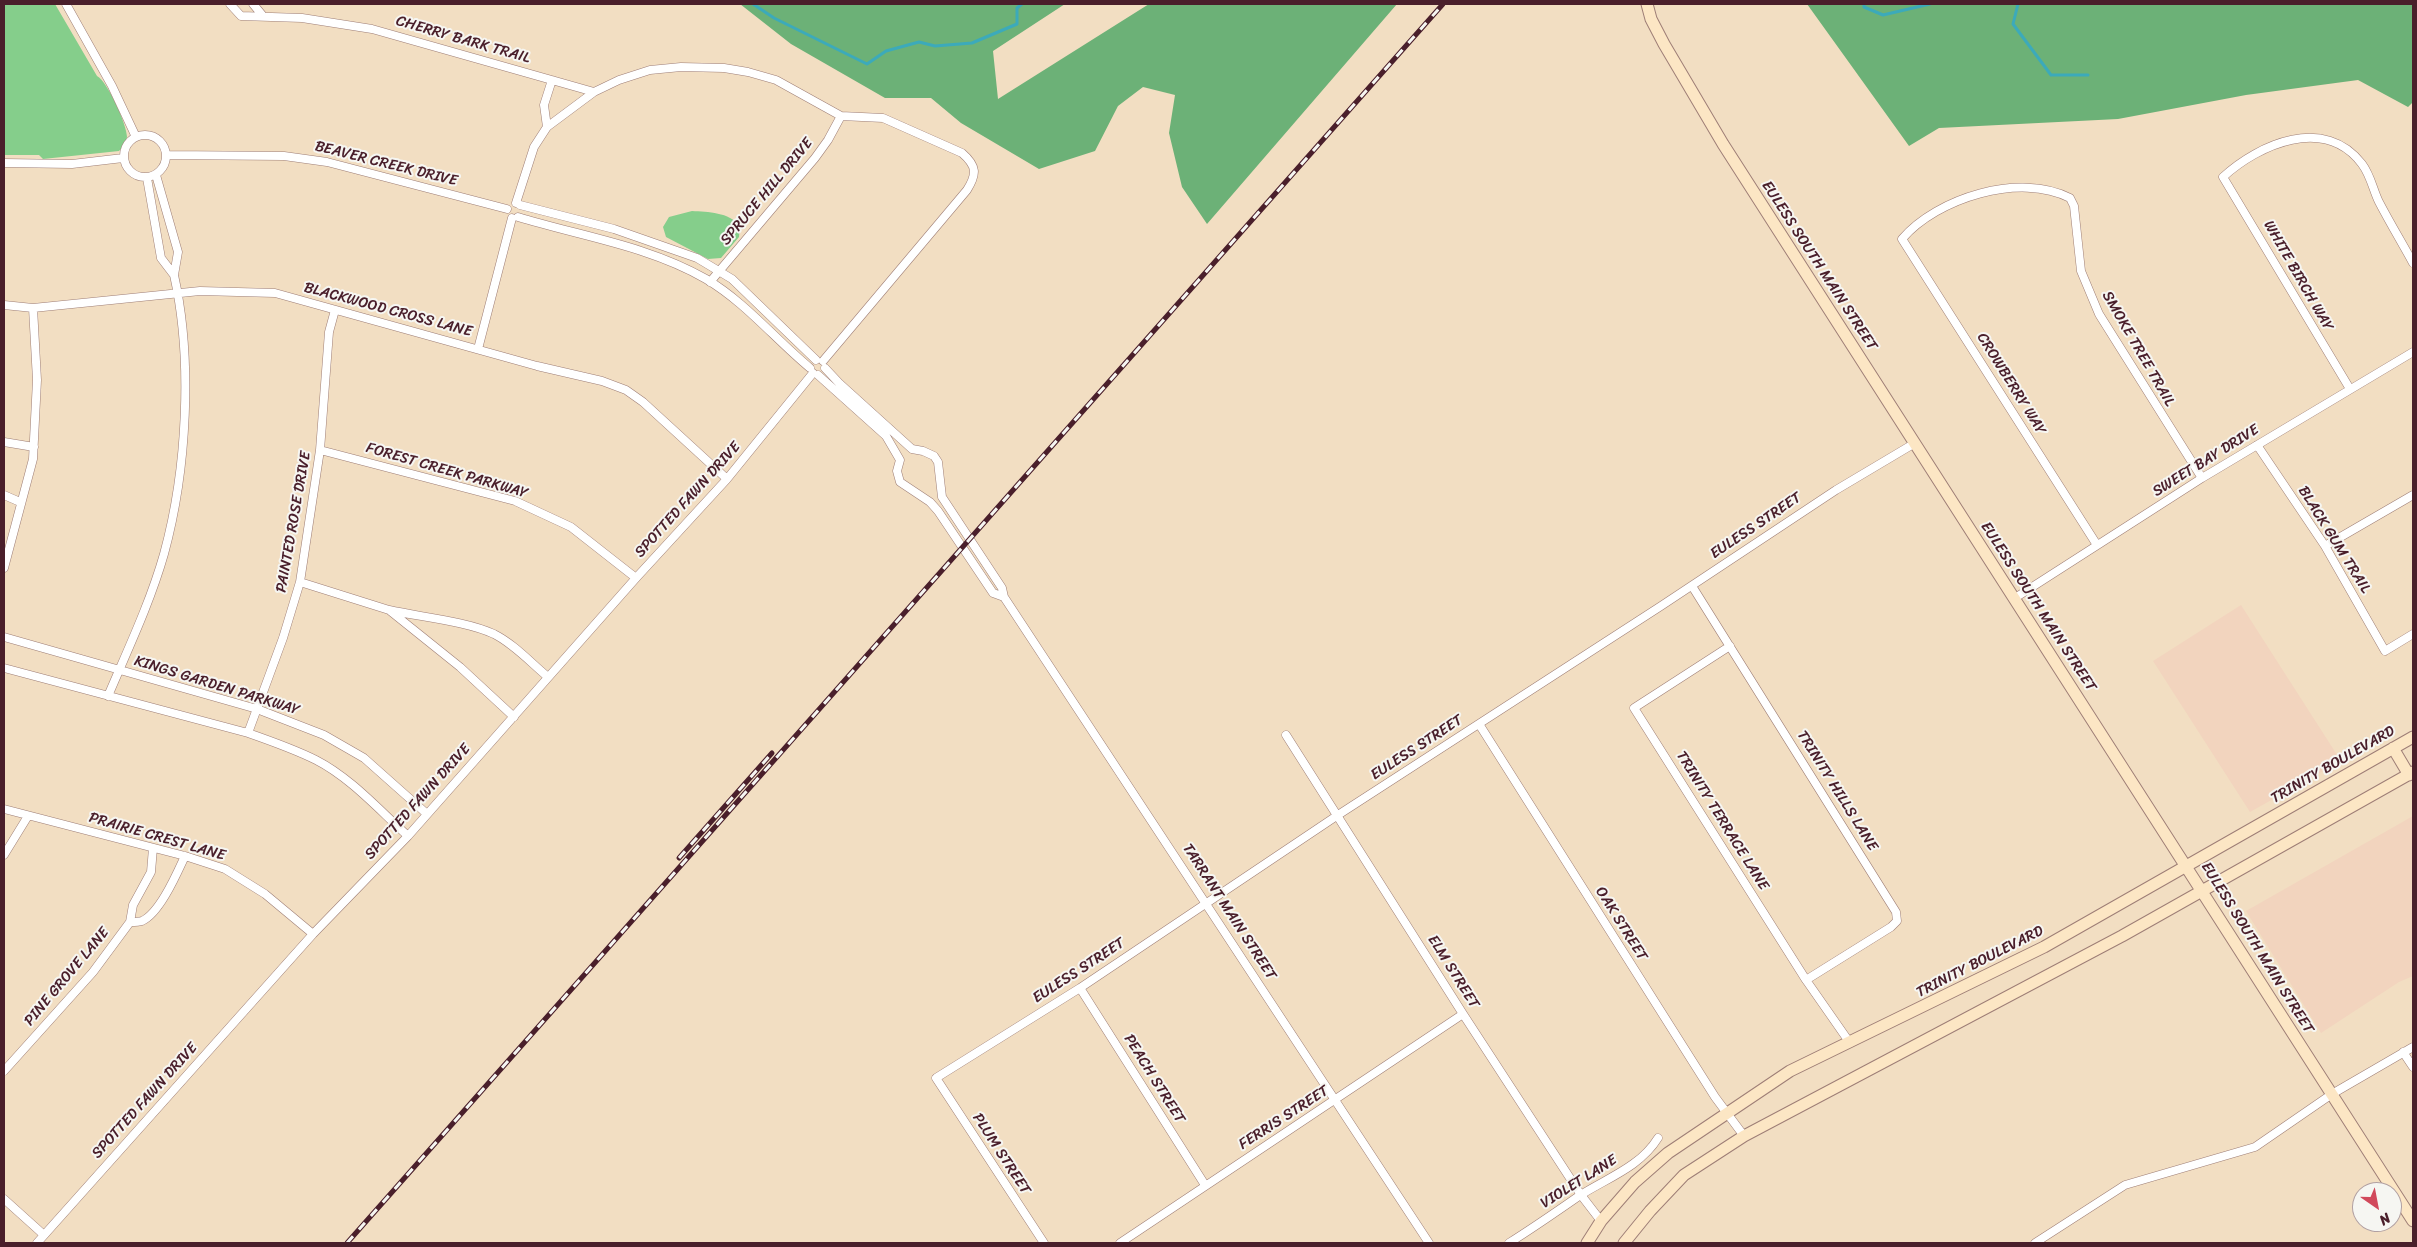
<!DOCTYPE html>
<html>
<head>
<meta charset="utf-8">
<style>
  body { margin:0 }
  #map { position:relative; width:2417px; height:1247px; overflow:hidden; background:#f2dec2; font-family:Sriracha,sans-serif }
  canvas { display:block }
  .frame { position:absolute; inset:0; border:5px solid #4a1f2b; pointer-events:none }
  .north { position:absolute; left:2352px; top:1182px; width:50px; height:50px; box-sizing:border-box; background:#f6f6f2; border:1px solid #b1a0a2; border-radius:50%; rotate:147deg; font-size:14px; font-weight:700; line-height:20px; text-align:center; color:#4a1f2b }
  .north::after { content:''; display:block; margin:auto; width:18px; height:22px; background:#d1495b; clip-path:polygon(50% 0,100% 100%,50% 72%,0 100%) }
</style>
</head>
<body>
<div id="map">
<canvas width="2417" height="1247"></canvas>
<div class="frame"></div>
<div class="north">N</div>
</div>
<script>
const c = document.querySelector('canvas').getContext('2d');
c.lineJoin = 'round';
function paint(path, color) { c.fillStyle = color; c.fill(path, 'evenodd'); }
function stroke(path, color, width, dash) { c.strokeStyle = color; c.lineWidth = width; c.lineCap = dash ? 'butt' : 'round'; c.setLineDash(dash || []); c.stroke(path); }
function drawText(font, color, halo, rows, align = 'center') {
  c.font = font + ' Sriracha,sans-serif'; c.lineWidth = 4; c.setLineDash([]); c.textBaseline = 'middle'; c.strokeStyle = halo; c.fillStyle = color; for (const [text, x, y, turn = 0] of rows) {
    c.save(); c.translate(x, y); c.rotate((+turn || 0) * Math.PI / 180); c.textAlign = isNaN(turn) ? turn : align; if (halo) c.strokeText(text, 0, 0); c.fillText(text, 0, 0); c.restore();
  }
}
const built = new Path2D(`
  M2241,605L2341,761L2250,812L2153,661Z
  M2413,816V976L2399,982L2321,1033L2246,911Z`);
const green = new Path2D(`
  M4,4H55L97,76C108,82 127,125 127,137C126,143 123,147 119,151L43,159L39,155H4Z
  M692,211C708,212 729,212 740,226L739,237L721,258L708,259L666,237L663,227L669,217Z`);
const forest = new Path2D(`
  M740,4H1065L993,51L998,99L1149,4H1397L1207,224L1182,187L1169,133L1175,95L1143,87L1118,106L1095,151L1039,169L961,123L931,98H885L791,44Z
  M1807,4H2413V102L2408,107L2358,80L2246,95L2118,119L1939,128L1909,146Z`);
const stream = new Path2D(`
  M753,4L774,18L867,64L886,51L919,42L935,46L972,43L1017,24V8L1022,4
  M1864,4V7L1883,15L1930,4
  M2018,4L2013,24L2051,75H2088`);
const street = new Path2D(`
  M66,4L112,86L136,137
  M230,4L241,16L302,18L372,29L594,92
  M253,4L263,16
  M547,127L544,105L552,80
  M124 156a21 21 0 1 1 42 0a21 21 0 1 1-42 0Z
  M167,155L284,156L327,162L507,209
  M4,163L72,164L123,158
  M147,178L161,258L174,275L178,252L156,175
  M516,203L534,147L547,127L594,92L619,80L650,70L681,67L724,68L748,72L776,80L841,116L883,118L962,153C977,166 977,174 967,190L823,361
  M520,205L614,229L697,258L732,279L816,360
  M518,217C580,236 649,246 706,279C745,302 775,339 810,368
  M710,282L815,158L828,140L841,116
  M4,305L33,308L200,291L275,293L537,366L602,381L626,390L643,402L727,479
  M478,349L512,218
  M825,368L839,383L912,449L923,451L934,456L938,462L942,497L1002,588L1004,597L1429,1243
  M818,375L886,436L900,460L897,471L900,482L930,502L938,511L993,593L1004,597
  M2350,389L2223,177C2259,144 2325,115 2362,164C2371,176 2373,190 2379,202C2390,223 2402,243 2413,263
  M4,442L34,447
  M2257,445L2325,546L2385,651L2413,634
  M320,450L515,501L571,527L636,578
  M4,495L20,502
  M2097,545L1902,239C1937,198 2020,172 2070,198L2074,206L2081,271L2099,314L2202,478
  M2325,546L2413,495
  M4,568L33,459L37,380L33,308
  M300,582L389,610
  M1692,586L1896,912L1897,921L1891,927L1806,980
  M2015,598L2202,478L2413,352
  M4,637L257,709L324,735L364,758L427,814
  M1730,646L1634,708L1806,980L1850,1043
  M4,668L248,733C271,741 294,749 316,760C351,778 379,810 408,836
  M108,696C128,649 150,603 164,554C187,470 193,360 174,275
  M514,717L460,667L389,610C420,617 466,621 494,634C514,644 531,663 548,677
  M1479,724L1715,1097L1744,1136
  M248,733L283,638L300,582L320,450L329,332L335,310
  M1286,735L1463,1014L1581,1195L1601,1221
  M4,809L185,856L225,869L265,894L313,934
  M4,855L28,816
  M130,922C134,922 139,922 142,921C160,913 177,873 185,856
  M1080,988L1205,1185
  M2403,1052L2413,1067
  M4,1071L93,972L130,922L133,905L151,872L153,848
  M4,1199L44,1235
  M37,1243L313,934L408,836L636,578L727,479L813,373
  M1044,1243L936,1078L1080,988L1338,815L1661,606L1836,490L1915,443
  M1120,1243L1463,1014
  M1509,1243C1533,1228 1556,1212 1579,1196C1607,1178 1640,1167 1658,1138
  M2035,1243L2125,1185L2255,1147L2332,1094L2413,1047`);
const secondary = new Path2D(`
  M1647,4L1651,19L1664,44L1723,144L2413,1221
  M2393,748L2409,775
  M1587,1243L1601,1221L1635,1182L1668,1153L1790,1071L2044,947L2413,737
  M1624,1243L1650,1211L1684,1175L1744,1136L2122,936L2413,772`);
const rail = new Path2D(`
  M679,858L772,753
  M347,1243L1443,4`);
const streetNames = [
  ["CHERRY BARK TRAIL",463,40,16],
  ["BEAVER CREEK DRIVE",386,164,14],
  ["SPRUCE HILL DRIVE",767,192,-50],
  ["EULESS SOUTH MAIN STREET",1819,266,57],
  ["WHITE BIRCH WAY",2298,276,60],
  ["BLACKWOOD CROSS LANE",388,310,15],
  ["SMOKE TREE TRAIL",2138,349,60],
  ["CROWBERRY WAY",2011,384,58],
  ["SWEET BAY DRIVE",2206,461,-32],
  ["FOREST CREEK PARKWAY",447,471,16],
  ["SPOTTED FAWN DRIVE",688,500,-48],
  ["PAINTED ROSE DRIVE",294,522,-80],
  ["EULESS STREET",1756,526,-34],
  ["BLACK GUM TRAIL",2334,540,58],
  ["EULESS SOUTH MAIN STREET",2038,607,57],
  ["KINGS GARDEN PARKWAY",217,686,17],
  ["EULESS STREET",1417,748,-33],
  ["TRINITY BOULEVARD",2333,765,-30],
  ["TRINITY HILLS LANE",1837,791,58],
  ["SPOTTED FAWN DRIVE",418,802,-48],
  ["TRINITY TERRACE LANE",1722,821,58],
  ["PRAIRIE CREST LANE",157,837,16],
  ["TARRANT MAIN STREET",1229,912,57],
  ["OAK STREET",1621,924,58],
  ["EULESS SOUTH MAIN STREET",2257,948,58],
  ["TRINITY BOULEVARD",1980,962,-27],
  ["EULESS STREET",1079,971,-33],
  ["ELM STREET",1453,972,58],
  ["PINE GROVE LANE",67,977,-50],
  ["PEACH STREET",1154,1079,58],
  ["SPOTTED FAWN DRIVE",145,1101,-48],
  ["FERRIS STREET",1284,1118,-33],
  ["PLUM STREET",1001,1154,57],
  ["VIOLET LANE",1579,1182,-32]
];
paint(built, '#f2d4be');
paint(green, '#85ce8b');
paint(forest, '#6cb177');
stroke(stream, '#3caaba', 3);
stroke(street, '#9e7e76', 9);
stroke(secondary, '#9e7e76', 13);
stroke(street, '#fff', 8);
stroke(secondary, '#fce6c4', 11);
stroke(rail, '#4a1f2b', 5);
stroke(rail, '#f6f6f2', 3, [9]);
drawText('15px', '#4a1f2b', '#f6f6f2', streetNames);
</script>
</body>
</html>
